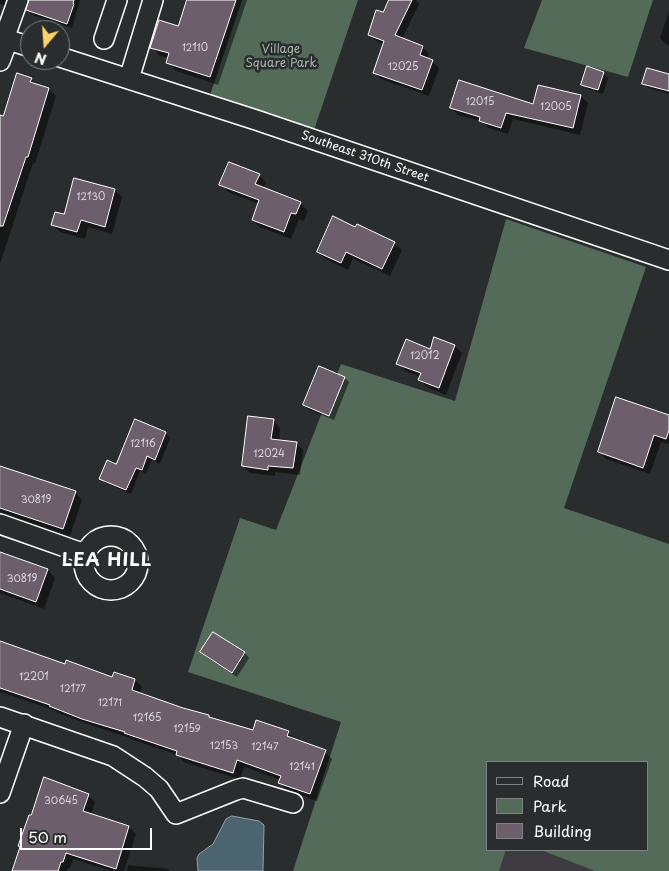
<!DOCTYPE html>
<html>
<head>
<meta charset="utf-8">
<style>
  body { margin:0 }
  #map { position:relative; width:669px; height:871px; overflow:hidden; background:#2a2d2e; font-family:"Playpen Sans",sans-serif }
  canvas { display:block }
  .legend { position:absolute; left:486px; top:761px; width:162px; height:90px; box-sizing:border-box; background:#2a2d2e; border:1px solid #7f8182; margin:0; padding:6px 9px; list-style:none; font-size:15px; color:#fff }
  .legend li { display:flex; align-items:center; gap:10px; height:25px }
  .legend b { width:25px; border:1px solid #7f8182 }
  .north { position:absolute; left:20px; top:20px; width:50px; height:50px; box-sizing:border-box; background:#2a2d2e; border:1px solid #7f8182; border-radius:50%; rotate:198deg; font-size:14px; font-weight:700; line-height:20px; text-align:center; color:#fff }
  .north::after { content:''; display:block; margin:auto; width:18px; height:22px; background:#ffd166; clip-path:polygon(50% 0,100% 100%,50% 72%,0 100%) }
  .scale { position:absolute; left:20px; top:828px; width:132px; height:22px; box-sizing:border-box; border:2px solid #fff; border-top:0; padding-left:6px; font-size:15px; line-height:18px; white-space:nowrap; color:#fff; -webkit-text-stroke:4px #2a2d2e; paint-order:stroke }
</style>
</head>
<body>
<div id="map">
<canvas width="669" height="871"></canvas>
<ul class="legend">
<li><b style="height:6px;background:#2a2d2e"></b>Road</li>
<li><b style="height:14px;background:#536b58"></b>Park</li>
<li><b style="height:14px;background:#6d5e6b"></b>Building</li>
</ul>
<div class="north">N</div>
<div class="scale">50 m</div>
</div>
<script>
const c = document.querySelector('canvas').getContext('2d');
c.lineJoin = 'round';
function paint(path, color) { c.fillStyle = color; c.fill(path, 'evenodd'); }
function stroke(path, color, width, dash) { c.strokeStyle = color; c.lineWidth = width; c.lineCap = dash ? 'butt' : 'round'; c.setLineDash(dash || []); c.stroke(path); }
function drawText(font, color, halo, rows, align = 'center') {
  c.font = font + ' "Playpen Sans",sans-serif'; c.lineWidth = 5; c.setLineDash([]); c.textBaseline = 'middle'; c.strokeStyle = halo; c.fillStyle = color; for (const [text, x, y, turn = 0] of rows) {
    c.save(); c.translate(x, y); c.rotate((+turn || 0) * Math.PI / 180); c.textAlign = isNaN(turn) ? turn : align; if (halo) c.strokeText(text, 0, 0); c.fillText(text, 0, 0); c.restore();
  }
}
const built = new Path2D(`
  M506,850H541L595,871H499Z`);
const green = new Path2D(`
  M242,0H358L314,130L210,95Z
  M542,0H653L628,77L524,48Z
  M506,219L646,267L564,508L669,544V871H595L541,850H648V762H488V850H506L499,871H293L341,722L188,672L240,518L276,530L341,364L455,401Z`);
const water = new Path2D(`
  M232,816L259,821L264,825L263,871H198L197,858L199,854L213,844L226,819Z`);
const shadow = new Path2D(`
  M0,0H13L10,7L0,4Z
  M30,0H80L72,28L32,15L28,10Z
  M188,0H247L218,85L176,71L167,62L169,58L160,56L152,47L178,28Z
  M390,0H416L419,4L402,39L423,47L429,54L427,59L432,61L439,68L429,96L381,79L374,73L384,44L376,41L370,35L384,14Z
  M669,11V45L666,44L660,38Z
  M603,73L608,78L603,94L587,89L582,84Z
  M669,75V94L648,88L644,83Z
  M31,79L38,86L49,89L56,96L35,164L33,163L0,264V127Z
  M581,96L588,103L580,135L513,119L508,134L488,128L483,122L458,115L451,108L534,105Z
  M259,175L266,182L263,189L300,203L308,211L304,221L299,219L291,239L260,227L253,220L259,204L228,192L221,184Z
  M115,190L122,197L112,234L88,227L85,239L60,232L53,225L64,215Z
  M356,228L394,243L402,250L390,276L353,259L348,270L325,259L318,252Z
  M435,338L455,346L462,353L446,395L427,387L420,380L421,377L405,371L398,363L431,350Z
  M345,378L349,382L334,420L309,410L304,405Z
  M669,416V444L661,442L650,474L606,459L599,452Z
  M273,420L280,428L279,441L296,443L303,450L300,475L275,472V476L250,473L243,466Z
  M136,421L166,434L170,438L160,464L152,460L146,474L140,471L131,494L105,483L101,478L117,466Z
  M0,467L75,492L82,500L70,536L0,512Z
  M0,553L48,570L55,578L44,609L0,593Z
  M213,633L245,653L249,658L237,677L206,657L201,652Z
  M0,643L66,666L113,679L114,674L135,680L142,687L140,694L183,709L209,716L211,719L254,731L288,732L295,739L325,752L332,759L317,801L287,790L280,783L281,780L244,767L240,779L209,770L184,762L178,755L133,740L130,738L90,725L58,713L56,711L0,692Z
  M88,795L95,802L91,815L129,827L136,834L124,871H111L73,859L70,868H68L67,871H13Z
  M128,865L168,869L170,871H127Z`);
const building = new Path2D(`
  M29,0H74L73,3L74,4L67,24L26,10Z
  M187,0H236L210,77L166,63L169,53L150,48L159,20L178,26Z
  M389,0H412L395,35L423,46L420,55L433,60L422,90L373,73L384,41L368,35L376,10L383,12Z
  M587,66L604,72L598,90L581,85Z
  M647,68L669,74V91L642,84Z
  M17,73L32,78L30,82L49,88L28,157H26L3,226H0V115L3,116Z
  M459,80L533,104L538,85L581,95L573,128L506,113L501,128L479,121L480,117L450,108Z
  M229,162L260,174L255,184L301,202L296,214L291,213L284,232L252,220L259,200L219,185Z
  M74,178L115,189L105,227L81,220L77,232L51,225L55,212L64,214Z
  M333,216L355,227L357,224L395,242L382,269L346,252L341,263L317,252Z
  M434,337L455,345L439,388L418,380L421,373L396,364L406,339L430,349Z
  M319,366L345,377L329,416L303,405Z
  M616,397L669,415V430L666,439L654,435L643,468L598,452Z
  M248,416L274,419L271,439L297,442L293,468L268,466V470L242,466Z
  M135,419L166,432L155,460L147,456L142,470L136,468L126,490L99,479L107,460L116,464Z
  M0,466L76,491L63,529L0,508Z
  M0,552L48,569L36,602L0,589Z
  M213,632L245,652L232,673L200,652Z
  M0,641L65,664L66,660L112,677L114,672L135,679L132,690L183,708L209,715V717L253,730L256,720L289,731L287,736L326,750L310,794L278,783L281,776L237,760L233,773L201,763L176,755L177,751L124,733L125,732L82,719L49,706L50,705L0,688Z
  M44,777L89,794L83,811L129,826L116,869L66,853L63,862H61L58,871H12L20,847L18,846L29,815H31Z`);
const minor = new Path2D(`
  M0,37L30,47
  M4,39L18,0
  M104,39L117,0
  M60,57L256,120L669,260
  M0,61L8,40
  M129,79L153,0
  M0,524L85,554
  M84 563a27 27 0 1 1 54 0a27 27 0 1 1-54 0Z
  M0,717L113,756L145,777L159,789L176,814L236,790L243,788L293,803
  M0,793L24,724`);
const numberNames = [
  ["12110",195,48],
  ["12025",403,67],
  ["12015",480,102],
  ["12005",556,107],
  ["12130",91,197],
  ["12012",425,356],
  ["12116",143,444],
  ["12024",269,454],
  ["30819",36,500],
  ["30819",22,579],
  ["12201",34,677],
  ["12177",73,689],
  ["12171",110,703],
  ["12165",147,718],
  ["12159",187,729],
  ["12153",224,746],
  ["12147",265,747],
  ["12141",302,767],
  ["30645",61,801]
];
const parkNames = [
  ["Village",281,50],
  ["Square Park",281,64]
];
const streetNames = [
  ["Southeast 310th Street",365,157,19]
];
const districtNames = [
  ["LEA HILL",107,561]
];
paint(built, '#3e3c40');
paint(green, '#536b58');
paint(water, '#4c6370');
stroke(water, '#94a1a9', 1);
paint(shadow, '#0007');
paint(building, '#6d5e6b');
stroke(building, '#fff', 1);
stroke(minor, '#fff', 22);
stroke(minor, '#2a2d2e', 19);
drawText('10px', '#dad7da', null, numberNames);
drawText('12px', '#a9b5ac', '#2a2d2e', parkNames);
drawText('12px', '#fff', '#2a2d2e', streetNames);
c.letterSpacing = '1px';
drawText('bold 18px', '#fff', '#2a2d2e', districtNames);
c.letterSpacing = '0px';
</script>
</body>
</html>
